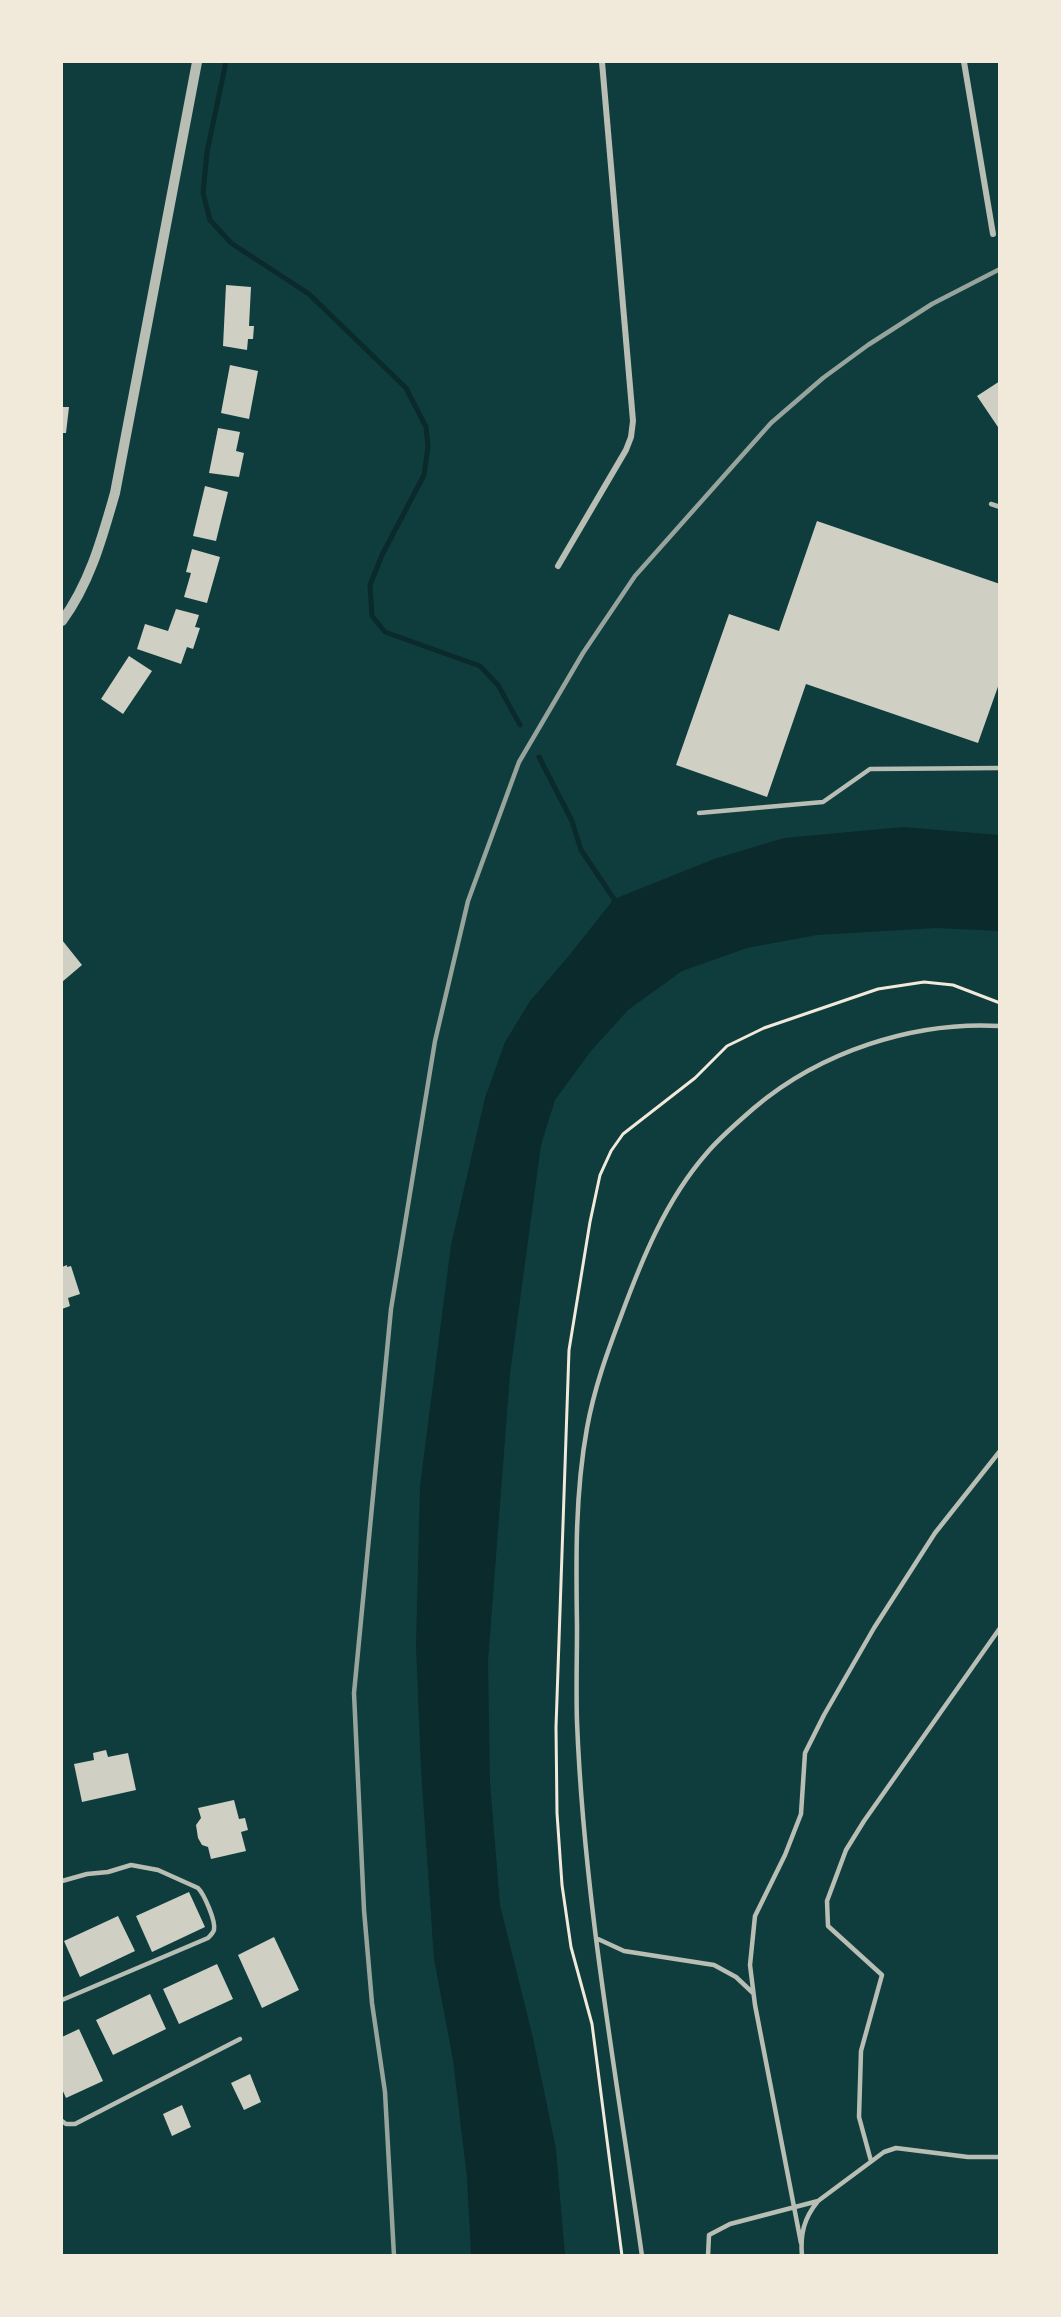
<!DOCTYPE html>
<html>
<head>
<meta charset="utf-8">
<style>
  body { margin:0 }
  #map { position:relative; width:1061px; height:2317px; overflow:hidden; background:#0f3d3e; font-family:Ubuntu,sans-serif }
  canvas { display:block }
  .frame { position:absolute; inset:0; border:63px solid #f1e9da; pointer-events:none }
</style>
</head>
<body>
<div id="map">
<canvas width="1061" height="2317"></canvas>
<div class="frame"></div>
</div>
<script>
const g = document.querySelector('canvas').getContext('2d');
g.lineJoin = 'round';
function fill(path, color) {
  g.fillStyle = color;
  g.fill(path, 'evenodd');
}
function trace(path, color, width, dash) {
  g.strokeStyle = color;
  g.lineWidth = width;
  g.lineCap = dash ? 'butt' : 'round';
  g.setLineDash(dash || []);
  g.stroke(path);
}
fill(new Path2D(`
  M903,827L999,835V931L937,928L817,935L747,948L682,971L628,1010L591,1051L555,1100L541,1145L510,1374L488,1661L490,1782L500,1905L533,2038L556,2149L565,2255H471L467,2178L453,2060L434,1959L421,1770L416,1645L420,1486L451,1245L485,1098L505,1042L530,1001L567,958L614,899L714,859L784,838Z`), '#0a2a2b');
trace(new Path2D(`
  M226,62L207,152L203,193L210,220L231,243L309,294L406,388L426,427L428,447L424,475L382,555L370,585L372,616L385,632L480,666L498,685L520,725
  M539,757L572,821L581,850L614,899V906`), '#0a2a2b', 5);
fill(new Path2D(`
  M226,285L251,287L249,326H254L253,339H248L247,350L223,346Z
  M230,365L258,371L249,419L221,413Z
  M1000,381V430L977,396Z
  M62,407H69L66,433H62Z
  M218,428L240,432L236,451L244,453L239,477L209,473Z
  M205,486L228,492L216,541L193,536Z
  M817,521L1000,584V681L978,743L806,684L767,797L676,765L729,614L779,631Z
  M192,549L220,557L207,603L184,597L191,573L186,572Z
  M176,609L199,615L195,627L200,628L193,649L187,647L181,664L137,649L145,624L168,631Z
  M129,656L152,671L123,714L101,699Z
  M62,940L82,965L62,982Z
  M67,1265V1267L71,1266L80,1294L68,1298L70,1306L62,1309V1267Z
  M106,1750L108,1757L128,1753L136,1790L82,1802L74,1764L94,1760L93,1753Z
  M234,1800L239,1819L245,1818L248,1830L241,1832L246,1851L211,1859L208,1847L202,1845L198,1838L196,1825L201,1818L198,1808Z
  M189,1892L205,1927L152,1952L136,1916Z
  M118,1916L135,1951L80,1977L64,1941Z
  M274,1937L299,1990L262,2008L238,1955Z
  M217,1964L233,1999L179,2024L163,1989Z
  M150,1994L166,2029L113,2055L96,2020Z
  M79,2029L103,2081L66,2098L62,2089V2037Z
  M250,2074L261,2102L244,2110L231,2083Z
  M182,2105L191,2127L172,2136L163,2114Z`), '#cfcfc3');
trace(new Path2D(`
  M622,2256L592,2024L571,1947L562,1885L557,1813L556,1727L569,1350L590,1222L600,1175L611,1151L623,1134L695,1078L727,1046L764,1028L878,989L924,982L953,985L1000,1003`), '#f1e9da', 3);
trace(new Path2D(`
  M991,504L1000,507
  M699,813L823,802L870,769L1000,768
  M62,1881L87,1874L108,1872L131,1865L158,1870L198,1888C204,1894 216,1921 214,1930C213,1933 211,1935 208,1938L62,2000
  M598,1939L624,1951L714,1965L736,1977L753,1993
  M62,2121L66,2124H75L240,2039
  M871,2161L859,2117L861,2051L882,1975L828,1926L827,1901L846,1850L864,1821L1000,1628
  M801,2243L755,2005L750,1965L755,1916L785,1855L801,1814L805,1753L824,1715L874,1628L935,1533L1000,1451
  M642,2256C617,2079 584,1900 577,1722C576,1691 577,1658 577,1627C576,1560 575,1494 587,1428C594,1389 607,1353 621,1316C642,1259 666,1200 706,1154C720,1137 737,1123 754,1108C820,1052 913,1021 1000,1026
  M708,2256L709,2235L730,2224L818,2201
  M802,2256C800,2234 804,2218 818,2201L884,2152L896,2148L968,2157H1000`), '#b8beb3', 4.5);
trace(new Path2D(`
  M964,62L993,234
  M558,566L626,450L631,437L633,421L602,62`), '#b8beb3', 6);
trace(new Path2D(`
  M62,621C90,583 102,538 115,493L197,62`), '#b8beb3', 10);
trace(new Path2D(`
  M394,2256L385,2092L372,2003L364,1910L354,1693L391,1309L435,1041L468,901L519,762L583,653L635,576L771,423L823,378L868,345L932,304L1000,269`), '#97a49c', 4.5);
</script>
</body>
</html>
